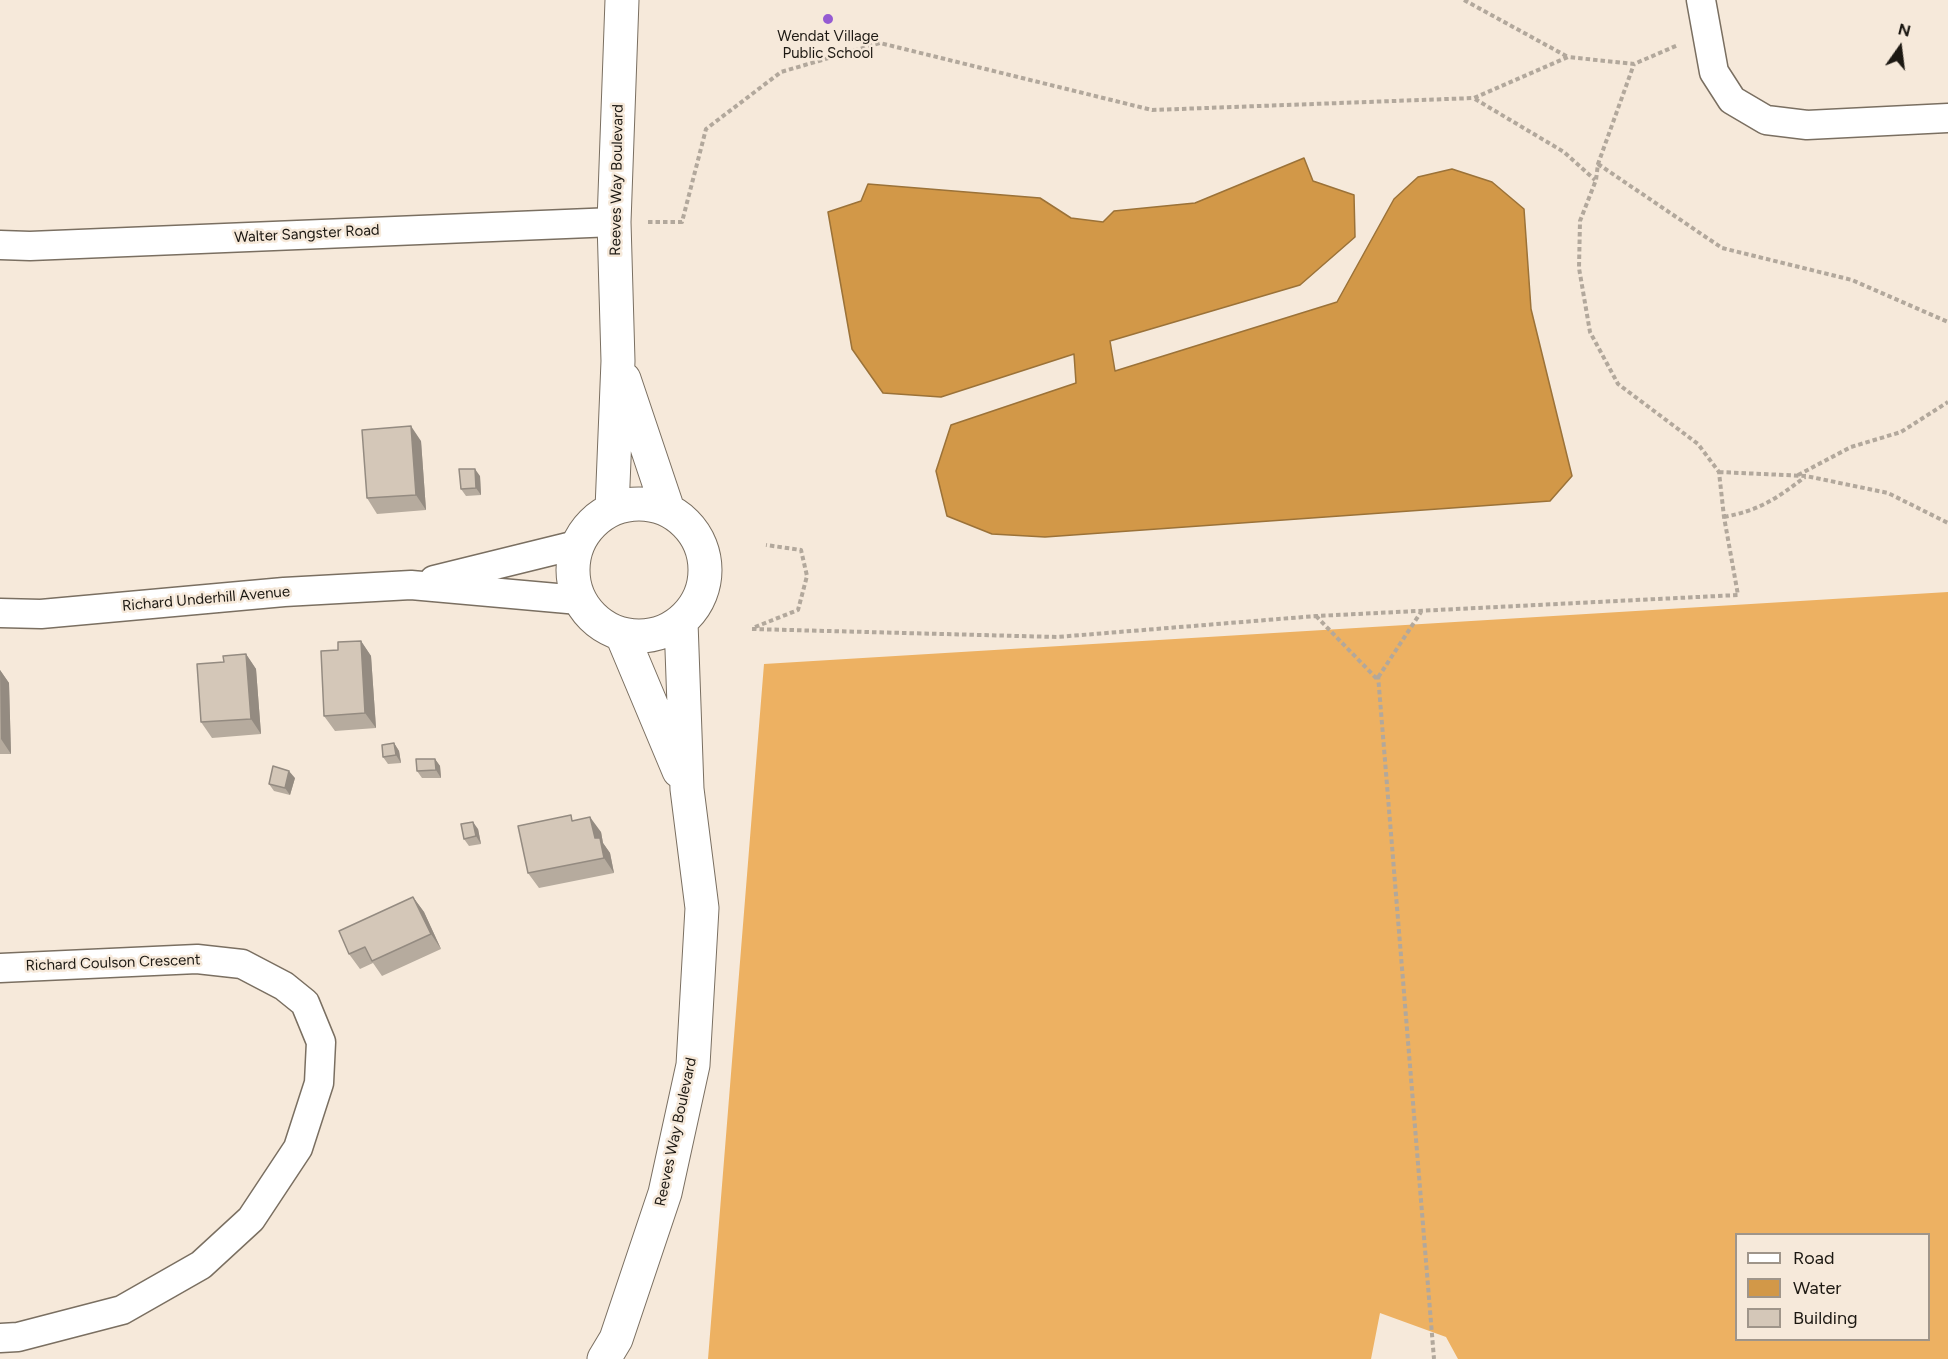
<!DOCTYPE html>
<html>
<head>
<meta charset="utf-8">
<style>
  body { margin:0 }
  #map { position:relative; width:1948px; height:1359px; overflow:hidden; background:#f6e9da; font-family:Figtree,sans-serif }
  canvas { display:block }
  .legend { position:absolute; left:1735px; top:1233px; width:195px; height:108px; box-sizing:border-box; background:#f6e9da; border:2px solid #9f958a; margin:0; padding:8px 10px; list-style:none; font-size:18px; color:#1c1812 }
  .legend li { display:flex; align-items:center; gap:12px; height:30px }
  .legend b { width:30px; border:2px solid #9f958a }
  .north { position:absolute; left:1870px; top:18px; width:60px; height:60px; -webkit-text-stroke:4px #f6e9da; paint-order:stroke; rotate:14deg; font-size:16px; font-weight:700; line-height:24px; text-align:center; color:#1c1812 }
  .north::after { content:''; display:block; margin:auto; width:21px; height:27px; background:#1c1812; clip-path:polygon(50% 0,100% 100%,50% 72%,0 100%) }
</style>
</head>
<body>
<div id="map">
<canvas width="1948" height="1359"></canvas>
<ul class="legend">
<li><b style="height:8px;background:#fff"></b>Road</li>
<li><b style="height:16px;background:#d29848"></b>Water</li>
<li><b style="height:16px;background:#d4c7b8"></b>Building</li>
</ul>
<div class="north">N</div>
</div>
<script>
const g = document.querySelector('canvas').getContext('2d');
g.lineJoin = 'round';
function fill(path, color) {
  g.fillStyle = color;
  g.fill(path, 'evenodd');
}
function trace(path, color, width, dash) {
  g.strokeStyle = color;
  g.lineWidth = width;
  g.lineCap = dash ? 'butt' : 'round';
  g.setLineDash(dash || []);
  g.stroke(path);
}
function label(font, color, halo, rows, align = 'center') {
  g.font = font + ' Figtree,sans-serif';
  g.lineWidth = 5;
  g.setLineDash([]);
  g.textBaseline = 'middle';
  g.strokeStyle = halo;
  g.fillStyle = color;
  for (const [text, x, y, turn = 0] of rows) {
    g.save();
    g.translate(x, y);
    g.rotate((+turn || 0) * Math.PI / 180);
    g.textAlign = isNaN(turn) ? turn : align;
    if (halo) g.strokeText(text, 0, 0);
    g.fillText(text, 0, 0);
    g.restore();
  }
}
fill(new Path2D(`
  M1948,592V1359H1458L1446,1337L1380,1313L1371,1359H708L764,664ZM1736,1234H1928V1340H1736Z`), '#edb162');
const water = new Path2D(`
  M1304,158L1313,181L1354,195L1355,237L1300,285L1110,341L1115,371L1337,302L1394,199L1418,177L1452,169L1492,182L1524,209L1531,309L1572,476L1550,501L1045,537L992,534L947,516L936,471L951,425L1076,383L1074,354L941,397L883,393L852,349L828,212L861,201L868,184L1040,198L1071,218L1103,222L1114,211L1195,203Z`);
fill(water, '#d29848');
trace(water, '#9b7238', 1.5);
const minor = new Path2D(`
  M1701,0L1714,72L1732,100L1766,120L1807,125L1948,118
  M0,245L30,246L614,222
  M434,580L576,545
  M0,613L41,614L284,592L411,585L579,600
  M0,968L197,959L242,964L284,986L305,1003L321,1042L319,1083L298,1148L251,1219L201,1265L122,1310L18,1337L0,1338`);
const tertiary = new Path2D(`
  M624,379L668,510
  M573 570a66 66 0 1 1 132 0a66 66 0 1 1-132 0Z
  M612,509L618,361L614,222L622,0
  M622,635L679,771
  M604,1359L616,1339L665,1193L693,1065L702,908L687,789L681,622`);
trace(minor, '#7a6f61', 31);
trace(tertiary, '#7a6f61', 35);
trace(new Path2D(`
  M1464,0L1568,57
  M1475,99L1564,152L1595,180
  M1598,164L1722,248L1852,280L1948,322
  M648,222H682L706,129L781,72L880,43L1152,110L1474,98L1568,57L1634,64L1678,45
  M1719,472L1806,476L1888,493L1948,523
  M1798,475L1851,447L1901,432L1948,402
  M1724,517C1760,510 1776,499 1805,477
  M1316,616L1377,679L1421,612
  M755,627L798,610L807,576L801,550L766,545
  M752,629L1057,637L1316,616L1738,595L1724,517L1719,472L1698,444L1618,384L1590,332L1579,268L1580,221L1596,180L1598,164L1634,64
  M1378,675L1434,1359`), '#b2a89c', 4, [4.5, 3]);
trace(minor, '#fff', 28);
trace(tertiary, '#fff', 33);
fill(new Path2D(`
  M421,441L426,510L377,514L367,498Z
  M480,476L481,495L466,496L461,489Z
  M361,641L371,656L376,728L335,731L324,716L338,650Z
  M246,654L256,669L261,734L212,738L201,722L224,662Z
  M0,670L9,683L11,754H0Z
  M394,743L399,751L401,763L388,764L383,757Z
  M435,759L440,766L441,778H422L417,771Z
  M295,778L290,795L274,791L269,784Z
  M575,820L601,832L603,843L610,853L614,873L539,888L528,873Z
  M478,829L481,844L469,846L464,839Z
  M413,897L424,912L441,949L382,976L373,963L360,969L349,954Z`), '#b6ab9e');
fill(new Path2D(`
  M411,426L421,441L426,510L416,495Z
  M475,469L480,476L481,495L476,488Z
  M361,641L371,656L376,728L365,713Z
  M246,654L256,669L261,734L251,719Z
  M0,670L9,683L11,754L1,739Z
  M394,743L399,751L401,763L396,755Z
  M435,759L440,766L441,778L436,770Z
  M289,771L295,778L290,795L285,788Z
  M590,817L601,832L603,843L610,853L614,873L604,858L595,838Z
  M473,822L478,829L481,844L476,836Z
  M413,897L424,912L441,949L431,934Z`), '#948b81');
const building = new Path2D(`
  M411,426L416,495L367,498L362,430Z
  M459,469H475L476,488L461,489Z
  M361,641L365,713L324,716L321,651L338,650V642Z
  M246,654L251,719L201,722L197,664L224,662L223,656Z
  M394,743L396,755L383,757L382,745Z
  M416,759H435L436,770L417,771Z
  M273,766L289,771L285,788L269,784Z
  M571,815L572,821L590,817L595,838H600L604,858L528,873L518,826Z
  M473,822L476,836L464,839L461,824Z
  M413,897L431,934L372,961L365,947L349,954L339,931Z`);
fill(building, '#d4c7b8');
trace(building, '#948b81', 1.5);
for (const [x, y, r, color] of [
  [828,19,6,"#955bd2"]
]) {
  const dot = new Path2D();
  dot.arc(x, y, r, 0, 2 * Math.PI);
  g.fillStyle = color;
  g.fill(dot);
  trace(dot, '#f6e9da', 2);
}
label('15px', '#1c1812', '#f6e9da', [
  ["Wendat Village",828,37],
  ["Public School",828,54]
]);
label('15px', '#1c1812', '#f6e9da', [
  ["Reeves Way Boulevard",617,180,-89],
  ["Walter Sangster Road",307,234,-3],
  ["Richard Underhill Avenue",206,599,-5],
  ["Richard Coulson Crescent",113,963,-2],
  ["Reeves Way Boulevard",676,1132,-78]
]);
</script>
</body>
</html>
